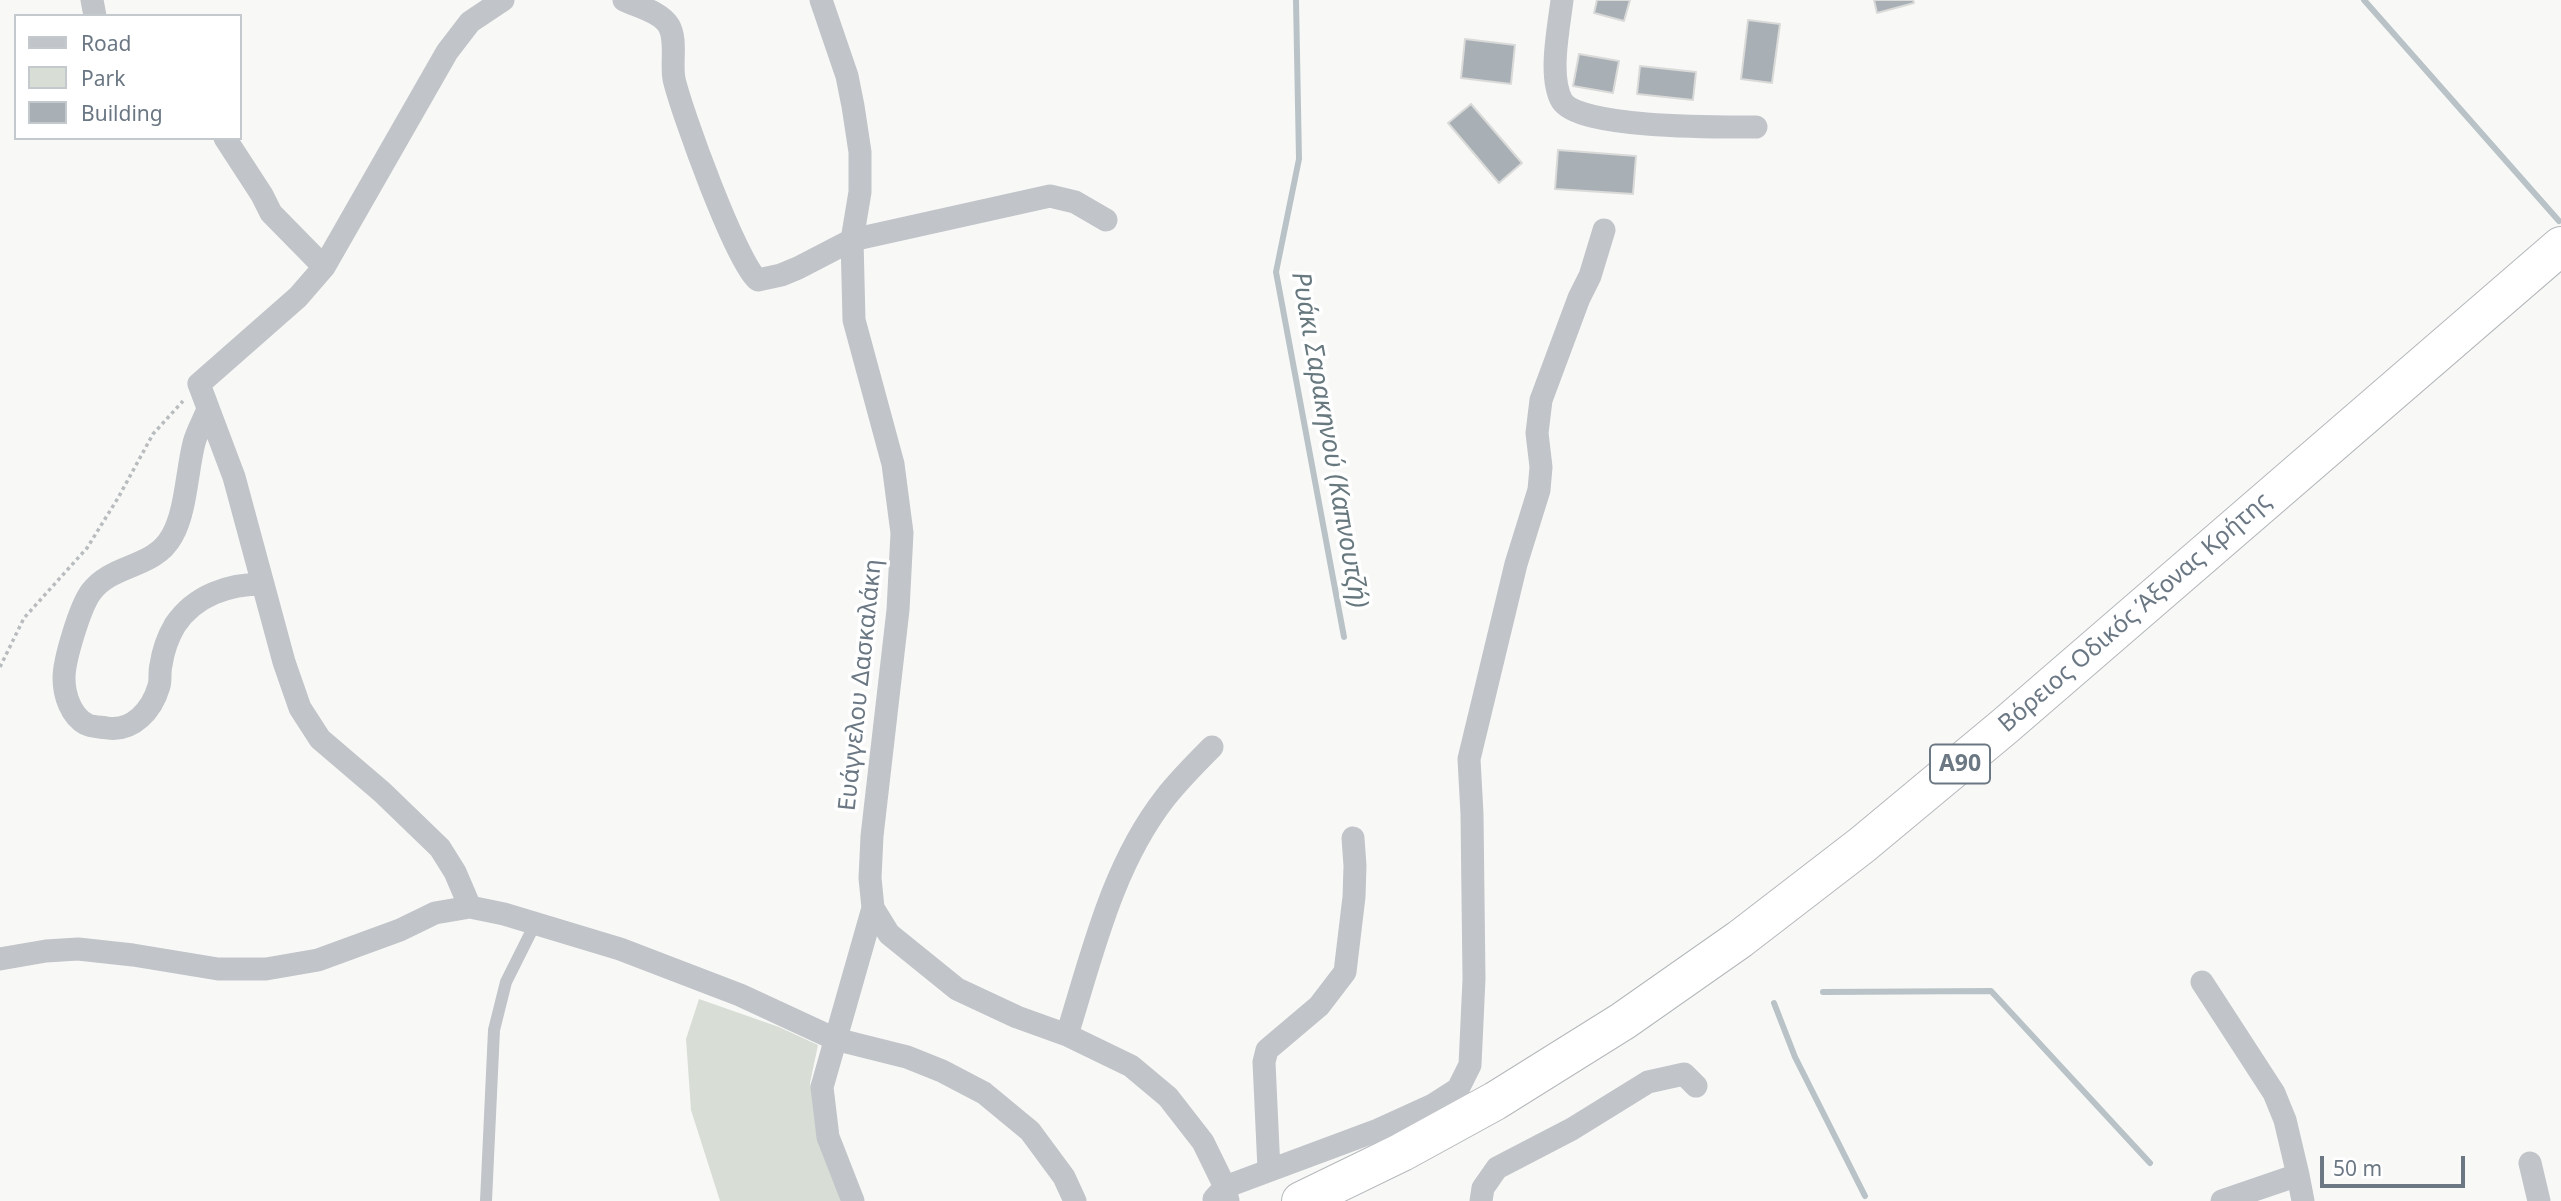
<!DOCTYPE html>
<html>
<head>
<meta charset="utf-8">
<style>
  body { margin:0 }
  #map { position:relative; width:2561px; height:1201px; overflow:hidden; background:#f8f9f7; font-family:"Noto Sans",sans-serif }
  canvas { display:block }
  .legend { position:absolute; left:14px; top:14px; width:228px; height:126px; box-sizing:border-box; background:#fff; border:2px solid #c4c9ce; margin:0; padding:9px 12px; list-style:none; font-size:21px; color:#6b7884 }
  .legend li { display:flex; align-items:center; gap:14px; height:35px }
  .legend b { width:35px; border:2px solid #c4c9ce }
  .scale { position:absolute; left:2320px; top:1156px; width:145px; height:32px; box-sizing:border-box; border:4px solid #6b7884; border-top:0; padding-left:9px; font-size:21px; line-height:24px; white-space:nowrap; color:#6b7884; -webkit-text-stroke:5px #fff; paint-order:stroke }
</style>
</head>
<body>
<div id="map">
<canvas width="2561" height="1201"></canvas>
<ul class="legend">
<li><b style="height:9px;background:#c1c4c8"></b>Road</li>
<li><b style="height:19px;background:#d8ddd6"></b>Park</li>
<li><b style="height:19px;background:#a8afb5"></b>Building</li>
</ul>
<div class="scale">50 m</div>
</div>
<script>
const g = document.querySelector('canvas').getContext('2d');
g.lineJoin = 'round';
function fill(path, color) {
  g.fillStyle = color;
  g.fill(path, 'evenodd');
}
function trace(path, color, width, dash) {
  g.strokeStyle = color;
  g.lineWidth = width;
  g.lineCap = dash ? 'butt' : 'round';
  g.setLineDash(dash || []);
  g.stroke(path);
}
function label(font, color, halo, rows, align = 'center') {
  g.font = font + ' "Noto Sans",sans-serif';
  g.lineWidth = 7;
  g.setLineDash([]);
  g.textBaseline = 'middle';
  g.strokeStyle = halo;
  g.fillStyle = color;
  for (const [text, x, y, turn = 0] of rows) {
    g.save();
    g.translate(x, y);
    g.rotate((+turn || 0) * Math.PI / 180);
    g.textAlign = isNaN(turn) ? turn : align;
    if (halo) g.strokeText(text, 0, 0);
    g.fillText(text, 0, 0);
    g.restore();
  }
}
fill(new Path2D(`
  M699,999L779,1027L818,1045L810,1083L820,1131L841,1201H720L691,1110L686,1039Z`), '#d8ddd6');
trace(new Path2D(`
  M1296,0L1299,159L1276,272L1344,637
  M2364,0L2559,221
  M1823,992L1991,991L2150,1163
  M1774,1003L1795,1057L1865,1196`), '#b9c3c7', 6);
const building = new Path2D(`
  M1597,0H1630L1624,21L1594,13Z
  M1874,0H1913L1914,3L1877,13Z
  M1748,20L1780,24L1772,83L1741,79Z
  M1465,39L1515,45L1511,84L1461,78Z
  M1579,54L1619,61L1613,93L1573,86Z
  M1640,66L1696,72L1693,100L1637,94Z
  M1471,104L1522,163L1499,183L1448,123Z
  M1558,150L1636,156L1633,194L1555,189Z`);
fill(building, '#a8afb5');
trace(building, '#dadad9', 2);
const highway = new Path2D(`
  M1301,1201L1402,1152L1495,1101L1623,1021L1740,939L1862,845L2005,726L2561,246`);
trace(highway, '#b4b8bb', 40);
trace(new Path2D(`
  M0,667L24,618L87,548L118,498L153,434L183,401`), '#b9bcbe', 3.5, [3.5, 3.5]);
trace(new Path2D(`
  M486,1201L494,1030L506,982L536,922`), '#c1c4c8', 12);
trace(new Path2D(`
  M92,0L95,16
  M624,0C639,7 661,12 669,26C677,40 671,63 674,79C681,110 737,265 758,280L781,275L798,268L852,240L1050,196L1075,202L1106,220
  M821,0L847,76L853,106L860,152V192L852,240L854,320L893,464L902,533L898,610L872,836L870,878L873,908L889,934L957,989L1017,1017L1067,1035L1131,1066L1168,1097L1203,1142L1225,1187L1228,1201
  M1562,0C1559,27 1548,77 1562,101C1580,129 1723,127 1756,127
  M225,138L262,195L271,213L324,267
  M208,409C204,420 197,431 194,443C187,470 186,512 172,536C154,569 113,563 91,592C80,607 64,660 64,678C64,695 71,716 86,724C91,727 101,727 107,728C133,732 152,710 159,686C161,679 159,672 161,665C163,651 168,637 175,625C195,595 229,584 263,584
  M470,907L455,872L440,848L382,792L320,739L300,708L284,662L234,477L199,384L298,297L324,267L447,52L470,22L503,0
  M0,959L46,951L78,949L133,955L218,969H266L318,960L400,930L435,913L470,907L504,914L620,949L740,995L835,1039L907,1057L942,1071L984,1093L1030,1131L1064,1177L1075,1201
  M2202,982L2274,1093L2285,1120L2298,1175L2222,1201
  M1067,1035C1092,955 1112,866 1165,798C1179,780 1195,764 1212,747
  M2530,1163L2539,1201
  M1269,1170L1264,1062L1267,1050L1319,1006L1345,972L1354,897L1355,866L1353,838
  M2298,1175L2303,1201
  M1214,1199L1225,1187L1378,1130L1433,1105L1458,1089L1470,1065L1474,979L1472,814L1469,759L1516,564L1539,490L1541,467L1537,433L1541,400L1579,298L1590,276L1604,230
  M853,1201L828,1137L822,1087L873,908
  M1481,1201L1483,1188L1497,1168L1572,1129L1648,1082L1684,1074L1696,1086`), '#c1c4c8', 23);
trace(highway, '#fff', 38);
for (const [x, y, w] of [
  [1960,764,60]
]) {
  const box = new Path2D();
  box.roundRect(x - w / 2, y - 19.5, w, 39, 5);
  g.fillStyle = '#fff';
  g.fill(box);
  trace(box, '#6b7884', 2);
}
label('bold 23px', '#6b7884', null, [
  ["Α90",1960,764]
]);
label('24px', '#6b7884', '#fff', [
  ["Βόρειος Οδικός Άξονας Κρήτης",2135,613,-41],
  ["Ευάγγελου Δασκαλάκη",861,685,-84]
]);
label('italic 26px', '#67787f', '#fff', [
  ["Ρυάκι Σαρακηνού (Καπνουτζή)",1329,440,80]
]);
</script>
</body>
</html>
